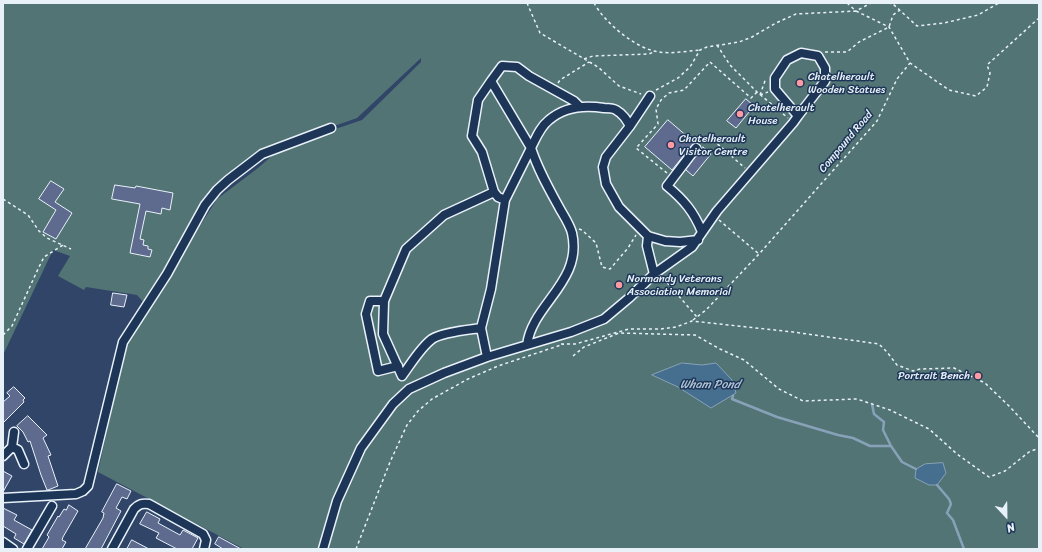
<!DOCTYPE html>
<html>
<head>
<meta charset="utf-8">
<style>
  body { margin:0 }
  #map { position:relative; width:1042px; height:552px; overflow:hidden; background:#304568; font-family:Sriracha,sans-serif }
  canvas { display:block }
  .frame { position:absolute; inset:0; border:4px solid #e8f1f8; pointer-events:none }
  .north { position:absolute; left:986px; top:496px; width:40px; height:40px; -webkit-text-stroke:3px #1d3557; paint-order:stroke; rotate:158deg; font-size:11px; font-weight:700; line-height:16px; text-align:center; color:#e8f1f8 }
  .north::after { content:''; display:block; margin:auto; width:14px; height:18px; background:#e8f1f8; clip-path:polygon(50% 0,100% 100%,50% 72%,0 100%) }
</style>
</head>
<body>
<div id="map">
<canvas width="1042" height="552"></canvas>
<div class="frame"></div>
<div class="north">N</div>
</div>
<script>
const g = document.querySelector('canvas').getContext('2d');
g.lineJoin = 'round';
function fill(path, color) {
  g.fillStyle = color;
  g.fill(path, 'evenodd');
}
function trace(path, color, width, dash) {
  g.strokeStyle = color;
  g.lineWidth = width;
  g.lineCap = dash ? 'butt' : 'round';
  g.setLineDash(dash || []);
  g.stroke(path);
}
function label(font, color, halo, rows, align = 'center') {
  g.font = font + ' Sriracha,sans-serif';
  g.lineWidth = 3;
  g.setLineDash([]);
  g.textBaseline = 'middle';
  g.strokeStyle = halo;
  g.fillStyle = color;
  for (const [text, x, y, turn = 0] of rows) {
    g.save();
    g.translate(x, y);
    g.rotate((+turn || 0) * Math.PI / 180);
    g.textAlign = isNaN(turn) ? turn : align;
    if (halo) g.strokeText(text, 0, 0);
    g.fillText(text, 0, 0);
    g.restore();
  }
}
fill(new Path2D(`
  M3,3H1039V549H244L98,472L126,343L217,199L258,168L282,147L362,120L421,62V58L357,118L283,144L215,196L146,305L137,295L86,287L84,290L58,276L70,256L53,250L3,355Z`), '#527475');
const water = new Path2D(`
  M682,363L702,365L716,363L732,380L736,393L711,408L678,387L652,375Z
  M943,463L946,473L937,485H929L915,478L916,469L925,464Z`);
fill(water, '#466e8e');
trace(water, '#87a2b8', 1);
trace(new Path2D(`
  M733,396L732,399L777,417L838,435L853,438L870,446H891L902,462L916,469
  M872,404L874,414L884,422L883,430L891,446
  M937,485L949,499L951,504L947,513L953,520L964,549`), '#87a2b8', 2.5);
const building = new Path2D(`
  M746,99L754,106L736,128L727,121Z
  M668,120L695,143L692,145L672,170L645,147Z
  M703,147L711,154L693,176L686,170Z
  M51,181L64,189L55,202L72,213L56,239L43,232L56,210L39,199Z
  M115,185L135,188L136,186L173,193L170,210L162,208L161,214L146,211L140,239L144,240L143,245L148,246V249L152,250L150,257L130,253L140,204L112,199Z
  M113,293L127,295L124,307L111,305Z
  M14,387L25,398L23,400L24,402L3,423V402L10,396L7,393Z
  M28,416L47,435L43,438L51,455L48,456L58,486L48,490H47L41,475L30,441L28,442L23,432L17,426Z
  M3,471L12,476L3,492Z
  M117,484L131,491L127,499L122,497L116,508L121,511L101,549H85L103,518L104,513L102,512Z
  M69,505L78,511L63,537L62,540L66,542L62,549H42L49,537L47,535L58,516L59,517L64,509L66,510Z
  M3,508L17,515L14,520L32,530L24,544L14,538L16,534L3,526Z
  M147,512L160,519L158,523L180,535L183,530L198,538L192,549H177L156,538L159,533L140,524Z
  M219,537L241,549H223L215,544Z
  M132,540L149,549H127Z`);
fill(building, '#5e6b8f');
trace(building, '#e8f1f8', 1);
const minor = new Path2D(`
  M491,81L502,66L517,67L529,76L574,101L579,106
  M650,96L630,126L606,157L603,167L606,184L619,207L648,236L665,241L680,242L698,240
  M531,148C536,138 540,127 549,120C564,107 585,105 604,108C608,108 613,108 616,110C623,114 626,119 630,126
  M696,148L667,186C684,200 694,212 702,232
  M494,192L482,152L472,136L478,100L491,81L531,148
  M648,236L647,246L654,274
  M384,301H370L366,314L378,371L398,366
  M481,328C468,330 443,332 432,339C420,348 411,364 402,376L383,334L384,301L406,249L444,215L494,192L498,197L505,200
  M487,357L481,328L491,289L505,200L531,148C538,170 549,189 560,209C564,216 570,225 572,233C583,282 532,304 527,345
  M12,447L18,450L24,464
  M3,456L12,447L14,432
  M3,498L76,494L83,491L88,486L123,342L167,274L205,205L217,190L228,180L262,154L331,128
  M3,542L13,549
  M27,549L52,506
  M112,549L134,509C139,504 142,503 149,504L203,534L206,540L204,549
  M323,549L337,501L361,448L393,404L409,389L444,373L487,357L571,332L604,319L629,298L654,274L692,247L717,211L793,123L798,116L825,81V68L818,56L801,53L787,60L775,78V89L798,116`);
trace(minor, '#e8f1f8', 11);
trace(new Path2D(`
  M527,3L540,33L598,67L619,86L641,94
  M594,3C605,23 636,49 659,52C672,54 687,51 700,50
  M847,3L856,11L889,27L910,63L949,90L976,96L987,87L990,73L987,65L1039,18
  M888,3L893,4L917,26L944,23L978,15L999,3
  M717,45L730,65L757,92L788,118
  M825,52H847L859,42L889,27L893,15L900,10
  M584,59L593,56L649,54L656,51
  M558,83L560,80L589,62
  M656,90L678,78L690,67L700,50L707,47L739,42L752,37L776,23L796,14L856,11L871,3
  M760,95L766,78
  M760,95L768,92
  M713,140L745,168
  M667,173L636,148L658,124L656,109L661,100L669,93L684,90L710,62L751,98L757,92
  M3,199L28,215L39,231L47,238L71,249
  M719,220L759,254
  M579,229L582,230L596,243L602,267L610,269L628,248L636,235
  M663,278L697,317
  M693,320L706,310L759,254L877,121L897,79L910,63
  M3,335L12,326L38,269L44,257L63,245
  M561,344H575L629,329H661L676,327L692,321L793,332L879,344L887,352L897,365L913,371L920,369L954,368L985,383L1009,406L1039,438
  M573,356L584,347L619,333L695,335L720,349L744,360L779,389L803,401L857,399L890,410L929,429L957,454L989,477L1005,471L1029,452L1039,448
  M356,549L390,462L407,425L418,411L432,399L468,379L498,366L564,344`), '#e8f1f8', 1.5, [3, 3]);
trace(minor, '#1d3557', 8);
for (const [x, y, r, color] of [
  [800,83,4,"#ff9aa2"],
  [740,114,4,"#ff9aa2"],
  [671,145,4,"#ff9aa2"],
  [619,285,4,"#ff9aa2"],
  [978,376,4,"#ff9aa2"]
]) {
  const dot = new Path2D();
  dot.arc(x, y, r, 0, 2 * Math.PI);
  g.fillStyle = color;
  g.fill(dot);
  trace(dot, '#1d3557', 1.5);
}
label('11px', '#e8f1f8', '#1d3557', [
  ["Chatelherault",808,77],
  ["Wooden Statues",808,90],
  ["Chatelherault",748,108],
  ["House",748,121],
  ["Chatelherault",679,139],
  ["Visitor Centre",679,152],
  ["Normandy Veterans",627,279],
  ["Association Memorial",627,292],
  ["Portrait Bench",970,376,"right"]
], 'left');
label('11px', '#e8f1f8', '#1d3557', [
  ["Compound Road",846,142,-50]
]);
label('italic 12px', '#afc3d3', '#1d3557', [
  ["Wham Pond",710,385]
]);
</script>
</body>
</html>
